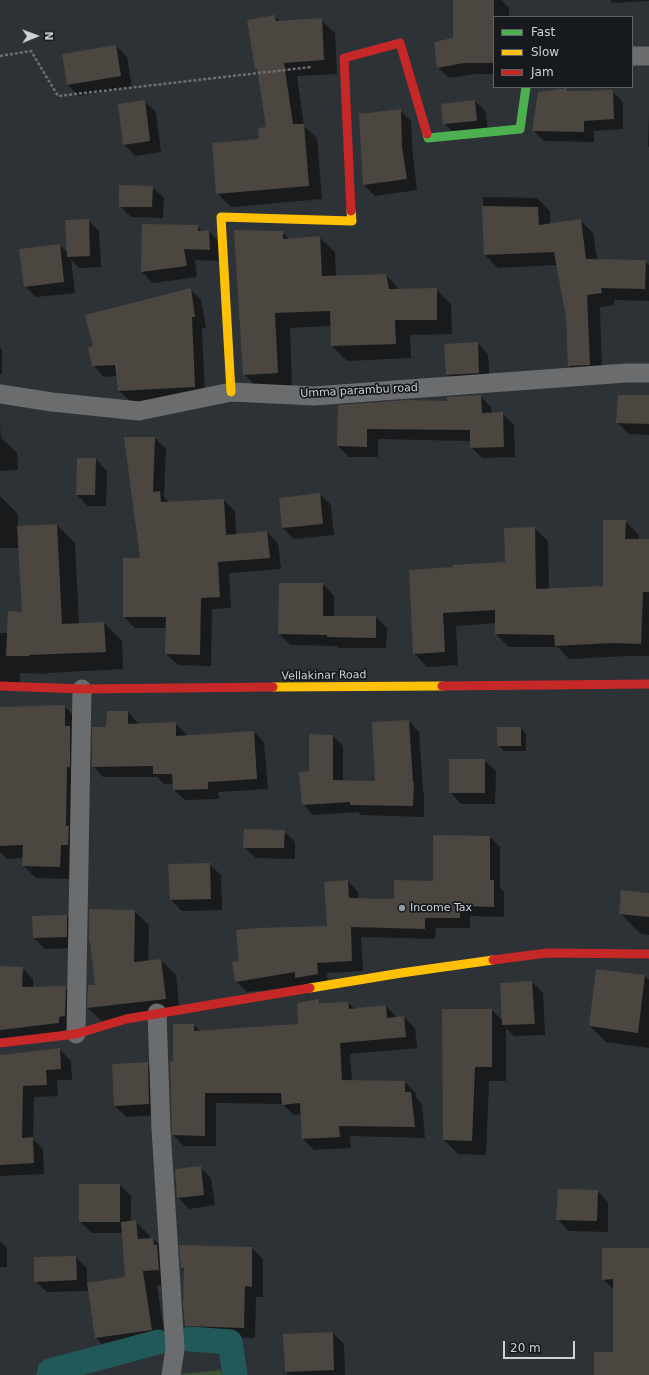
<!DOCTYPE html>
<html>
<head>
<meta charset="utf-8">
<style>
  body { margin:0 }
  #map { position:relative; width:649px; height:1375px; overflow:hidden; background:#2d3236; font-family:"DejaVu Sans",sans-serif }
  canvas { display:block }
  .legend { position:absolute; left:493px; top:16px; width:140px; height:72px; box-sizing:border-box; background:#16191d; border:1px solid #5f6367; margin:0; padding:5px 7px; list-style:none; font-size:12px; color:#ccd2d7 }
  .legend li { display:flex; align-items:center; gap:8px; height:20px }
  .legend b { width:20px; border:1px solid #5f6367 }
  .north { position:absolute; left:16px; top:16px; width:40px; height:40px; -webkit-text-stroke:3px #16191d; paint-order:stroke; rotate:89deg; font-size:11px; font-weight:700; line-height:16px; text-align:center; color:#ccd2d7 }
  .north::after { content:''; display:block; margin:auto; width:14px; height:18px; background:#ccd2d7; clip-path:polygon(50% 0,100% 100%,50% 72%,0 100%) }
  .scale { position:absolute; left:503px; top:1341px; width:72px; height:18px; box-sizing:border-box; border:2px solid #ccd2d7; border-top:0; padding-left:5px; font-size:12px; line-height:14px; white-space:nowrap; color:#ccd2d7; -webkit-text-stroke:3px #16191d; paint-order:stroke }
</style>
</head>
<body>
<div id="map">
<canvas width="649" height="1375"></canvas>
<ul class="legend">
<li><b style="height:5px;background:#4caf50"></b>Fast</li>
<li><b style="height:5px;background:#ffc107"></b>Slow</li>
<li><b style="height:5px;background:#c62828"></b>Jam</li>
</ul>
<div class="north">N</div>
<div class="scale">20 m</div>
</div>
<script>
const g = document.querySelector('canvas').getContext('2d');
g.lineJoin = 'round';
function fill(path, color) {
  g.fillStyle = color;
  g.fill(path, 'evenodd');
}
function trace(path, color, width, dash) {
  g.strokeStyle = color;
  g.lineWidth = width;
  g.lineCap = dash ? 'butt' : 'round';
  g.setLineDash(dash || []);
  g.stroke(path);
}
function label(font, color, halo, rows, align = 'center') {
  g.font = font + ' "DejaVu Sans",sans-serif';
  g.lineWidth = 3.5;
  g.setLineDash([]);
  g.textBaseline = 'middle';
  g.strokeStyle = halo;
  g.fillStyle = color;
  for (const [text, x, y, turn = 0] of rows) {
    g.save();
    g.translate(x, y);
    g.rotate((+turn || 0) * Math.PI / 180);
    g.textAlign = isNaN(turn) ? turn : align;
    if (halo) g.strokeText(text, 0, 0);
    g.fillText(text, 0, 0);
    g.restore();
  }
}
fill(new Path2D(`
  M221,1370L222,1375H171Z`), '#3c5236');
fill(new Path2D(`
  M454,0H501L509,8V17H494V74H475L449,78L438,67L454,39Z
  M610,0H649V1L613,3Z
  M275,16L280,22L321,20L335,33L337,74L297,76L304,126L317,138L322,199L231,207L217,193L260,140L267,128L258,70L256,68Z
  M116,46L127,57L132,87L79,96L68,85Z
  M566,89L569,92L612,91L623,102V129L594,131V142L544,141L533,130Z
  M144,101L156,112L161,152L135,156L124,144Z
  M475,101L486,112L488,132L456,135L444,123Z
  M400,110L411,121L413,158L417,190L375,196L364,185Z
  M649,114V147L648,146Z
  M152,187L164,198L163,218L131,217L120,206Z
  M483,197L537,198L550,211V224L581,221L593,233L597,260L645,261L649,265V301L614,300V305L600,307L602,377L581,379L569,366L567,317L557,265L498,268L485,255Z
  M88,220L99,231L101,267L79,268L71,260L75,293L36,297L25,286L59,245L68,253Z
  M197,226L203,232L209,231L220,243L221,261L195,260L197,277L153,283L142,272Z
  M282,232L289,239L319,237L335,252L336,277L386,275L400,290L436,289L451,304L452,334L410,335L411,358L347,361L332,346L331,326L290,328L292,388L259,390L244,374Z
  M190,289L201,300L206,328H202L205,398L131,402L119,391L117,376L104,377L93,365Z
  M477,343L488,354L490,384L458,386L447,375Z
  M0,348L2,350V374H0Z
  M480,396L491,407L492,414L502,413L514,425L515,457L482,458L471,447V441L378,439V457H349L338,446L339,406L448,402Z
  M649,396V435L629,434L618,423Z
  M0,425L1,438L17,453L18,470L0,471Z
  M155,438L166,449L164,497L170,503L224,500L235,512L236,535L267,532L278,543L281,569L229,573L231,608L212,609L211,666L178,665L166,654L167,628H135L124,617L141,559Z
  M96,459L107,471L106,506H88L77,495Z
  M320,494L331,505L334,535L294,539L283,528Z
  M0,496L18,514V527L57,525L75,543L79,624L104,623L122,641L123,669L47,673V674L20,673V685L0,684V633H8L23,613L19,548H0Z
  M625,521L639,535L638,540H649V656H626L569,659L558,647H509L496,634V623L456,626L458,665L427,667L414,653L410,571L506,563L534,528L548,541L549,589L604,587Z
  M323,584L334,596V617H376L387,628L386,648H339L337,646L290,645L279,634Z
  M64,706L77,719L73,879L36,878L23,865V858L7,859L0,852V708Z
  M128,712L138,723V725L175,723L186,734V736L254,732L264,742L268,789L218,792L219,799L185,800L174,790V784H164L157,777H103L93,766L107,728Z
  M409,721L419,732L423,792L424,793V817L361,815L358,812L313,815L303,804L310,772L333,736L343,746V781L376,782Z
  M520,728L526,734V751H504L498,745Z
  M484,760L496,771L495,804H461L450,792Z
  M284,831L295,842V859L256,858L244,847Z
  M490,837L500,847V887L504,892V917L470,916V928H436L435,939L361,937L363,971L327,973L328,984L247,992L236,981L240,962L328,927L348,881L358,892V899L395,900L434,882Z
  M209,864L221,875L222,910L182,911L171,900Z
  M649,894V935L641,934L620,913Z
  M134,911L149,925L148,962L161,960L176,975L180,1013L103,1022L88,1008L96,986L91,943L90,942Z
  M67,916L78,927L77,948L45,949L34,938Z
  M0,967L22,968L33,979V988L65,987L76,998V1027L0,1048Z
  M645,976L649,980V1048L606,1042L590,1026Z
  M532,982L543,993L545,1035L514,1036L506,1028V1081H489L486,1155L458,1154L444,1140L492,1010L503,1021Z
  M318,1000L322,1004L348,1003L355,1009L386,1006L397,1018L404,1017L415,1028L417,1048L350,1054L352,1081L405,1082L416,1093V1098L422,1104L425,1138L350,1136L351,1148L314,1150L303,1139L302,1114L294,1115L282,1104L216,1103V1146H184L173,1135L174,1062L194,1025L200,1031L299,1025Z
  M60,1050L71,1061L72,1080H57L58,1096L34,1097L33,1139L43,1149L44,1174L0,1176V1056Z
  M147,1063L158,1074L160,1115L127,1117L115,1106Z
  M200,1167L211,1178L215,1205L189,1209L178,1197Z
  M120,1185L131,1196V1221H135L150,1236L151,1239H153L168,1253L173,1285L157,1286L166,1345L111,1353L96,1338L89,1291L47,1292L35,1281L76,1257L87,1268V1284L126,1278L122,1233H92L80,1222Z
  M597,1191L608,1202V1232L569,1231L557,1219Z
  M0,1241L7,1248V1267H0Z
  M252,1248L263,1259V1297H256L255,1338L197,1336L186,1325L185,1271L182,1268Z
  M649,1249V1375H595L614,1353V1290L603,1279Z
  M333,1333L344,1344L345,1375H289L286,1372Z`), '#0007');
trace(new Path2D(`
  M190,1339L230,1342L235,1375
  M49,1375L50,1371L158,1342`), '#215959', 25);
fill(new Path2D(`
  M453,0H494V63H464L437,68L434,42L453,38Z
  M275,15L276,21L322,18L324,60L284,63L293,124H304L309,186L216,194L212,143L259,139L258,128L266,127L257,69H255L247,20Z
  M116,45L121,76L67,85L62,54Z
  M567,88V91L613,90L614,119L584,121V132L532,131L538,92Z
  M145,100L150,141L123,145L118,104Z
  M475,100L477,121L443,124L441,104Z
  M401,109L402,147L407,179L363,185L359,114Z
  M119,185L153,186L152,207H119Z
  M482,206L538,207L539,225L581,219L586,259L646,260L645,289L601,288L602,293L587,295L590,365L568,366L566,317L554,252L484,255Z
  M89,219L90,256L67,257L65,220Z
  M142,224L198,225V231L209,230L210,250L184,249L187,266L141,272Z
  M234,230L283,231V239L320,236L322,276L386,274L389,289L437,288V320H395L396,344L331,346L330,311L275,313L278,373L243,375Z
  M60,244L64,282L24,287L19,249Z
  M191,288L195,317H192L195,387L118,391L115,365L92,366L88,348L93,346L85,315Z
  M478,342L479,373L446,375L444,344Z
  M481,395L482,413L503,412L504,447L470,448V430L367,429V447L337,446L338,405L407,400L447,401V397Z
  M618,395H649V424L616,423Z
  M124,437H155L153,492L160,491L161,502L224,499L226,535L267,531L270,558L218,562L220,597L201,598L200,655L165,654L166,617H123V558H140Z
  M77,458H96L95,495H76Z
  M320,493L323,524L282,528L279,498Z
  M603,520H626L625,539H649V592H643L641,644L612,643L555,646L554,635L495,634V610L443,613L445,652L413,654L409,570L453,567V565L505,562L504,528L535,527L536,589L603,586Z
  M57,524L62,624L104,622L106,652L29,655V656H6L8,611L22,612L17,526Z
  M279,583H323V616H376V638L327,637V635L278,634Z
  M65,705V726H70V767H67L66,826H69L68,845H61L60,867L22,866L23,845L0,846V707Z
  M107,711H128V724L176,722V736L254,731L257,779L208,782V789L173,790L172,774H153V766L92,767V727H106Z
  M409,720L413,782H414L413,806L350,805V802L302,805L299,772L309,771V734L333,735V780L375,781L372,722Z
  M497,727H521V746H497Z
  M449,759H485V793H449Z
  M244,829L285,830L284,848H243Z
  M433,835L490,836V880H494V907L460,906V918H425V929L351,927L352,961L317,963L318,974L295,978V972L235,982L232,962L239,961L236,930L258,928L327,926L324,882L348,880L349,898L394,899V880L433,881Z
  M210,863L211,899L170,900L168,864Z
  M621,890L649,893V917L619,914Z
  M89,909L135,910L134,962L161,959L166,999L87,1008L88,985H95L90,942H89Z
  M67,915V937L33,938L32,916Z
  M0,966L23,967L22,987L66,986L65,1016L59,1017V1023L0,1030Z
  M596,969L645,975L638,1033L589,1026Z
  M532,981L535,1024L502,1025L500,983Z
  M319,999V1003L348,1002L349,1009L386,1005L387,1018L404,1016L406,1037L340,1043L342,1080L405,1081V1092H411L415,1127L339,1126L340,1137L302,1139L300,1103L282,1105L281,1093H205V1136L172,1135L170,1061H173V1024H194V1031L298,1024L297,1003Z
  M442,1009H492V1067H475L472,1141L443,1140Z
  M60,1048L61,1069L46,1070L47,1085L23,1086L22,1138L33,1137L34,1163L0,1165V1055Z
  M148,1062L149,1104L114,1106L112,1064Z
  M201,1166L204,1195L177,1198L175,1169Z
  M79,1184H120V1222H79Z
  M558,1189L598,1190L597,1221L556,1220Z
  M136,1220L138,1239L153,1238L154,1245H157L159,1270L143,1271L152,1330L95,1338L87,1283L125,1277L121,1222Z
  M179,1245L252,1247V1287L245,1286L244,1328L185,1326L183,1306L184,1268H181Z
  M602,1248H649V1375H594V1352H613V1279L602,1280Z
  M76,1256L77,1280L34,1282V1257Z
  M333,1332L334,1370L285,1372L283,1334Z`), '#4b4640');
trace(new Path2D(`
  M0,56L31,51L58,96L311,67`), '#6e6f72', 2.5, [3, 2]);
trace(new Path2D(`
  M632,56H649
  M0,394L52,402L139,411L231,392L314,396L626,373H649
  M157,1013L161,1129L175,1349L171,1375
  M76,1034L82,689`), '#6b6c6d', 19);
trace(new Path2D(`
  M427,134L428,138L520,129L526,87`), '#4caf50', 9);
trace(new Path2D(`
  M231,392L221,217L352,221L351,211
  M273,687L442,686
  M310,988L401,973L493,960`), '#ffc107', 9);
trace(new Path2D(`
  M351,211L344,58L400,43L427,134
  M0,686L82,689L273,687
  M442,686L649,684
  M493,960L547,953L649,954
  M0,1043L76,1034L126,1019L310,988`), '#c62828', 9);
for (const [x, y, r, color] of [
  [402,908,4,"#949a9f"]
]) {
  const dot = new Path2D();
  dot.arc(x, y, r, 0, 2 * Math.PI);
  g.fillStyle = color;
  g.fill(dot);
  trace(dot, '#16191d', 1.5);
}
label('11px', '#ccd2d7', '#16191d', [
  ["Umma parambu road",359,391,-3],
  ["Vellakinar Road",324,676,-1]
]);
label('11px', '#ccd2d7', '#16191d', [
  ["Income Tax",410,908]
], 'left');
</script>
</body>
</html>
